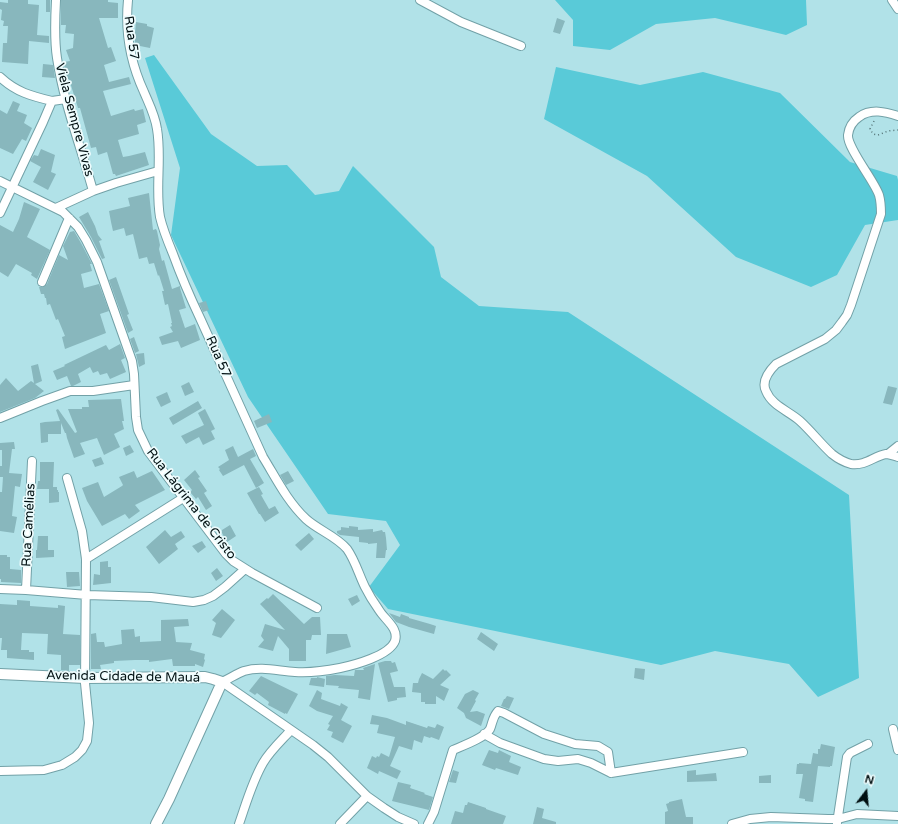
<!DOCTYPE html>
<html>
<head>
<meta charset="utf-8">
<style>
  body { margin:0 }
  #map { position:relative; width:898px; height:824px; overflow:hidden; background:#b1e2e8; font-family:"Varela Round",sans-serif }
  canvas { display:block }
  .north { position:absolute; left:846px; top:772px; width:40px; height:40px; -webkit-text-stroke:3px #edfcfd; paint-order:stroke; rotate:16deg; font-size:11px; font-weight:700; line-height:16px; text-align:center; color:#000f11 }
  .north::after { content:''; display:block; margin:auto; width:14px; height:18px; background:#000f11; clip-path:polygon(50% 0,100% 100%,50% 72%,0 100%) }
</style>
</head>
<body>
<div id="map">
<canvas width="898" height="824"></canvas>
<div class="north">N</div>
</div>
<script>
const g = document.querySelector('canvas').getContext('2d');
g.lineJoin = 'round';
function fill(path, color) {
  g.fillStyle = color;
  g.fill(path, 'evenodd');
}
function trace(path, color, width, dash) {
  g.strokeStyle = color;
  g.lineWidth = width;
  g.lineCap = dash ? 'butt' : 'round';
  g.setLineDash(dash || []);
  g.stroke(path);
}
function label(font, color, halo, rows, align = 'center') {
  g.font = font + ' "Varela Round",sans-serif';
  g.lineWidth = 3.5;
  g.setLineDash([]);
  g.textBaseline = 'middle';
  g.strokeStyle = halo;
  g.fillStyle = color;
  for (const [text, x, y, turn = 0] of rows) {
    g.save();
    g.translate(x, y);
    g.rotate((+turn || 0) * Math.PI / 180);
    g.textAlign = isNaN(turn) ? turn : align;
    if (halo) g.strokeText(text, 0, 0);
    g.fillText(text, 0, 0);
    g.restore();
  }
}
fill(new Path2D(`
  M555,0H806L807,25L786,35L715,18L656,24L610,50L573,46V20Z
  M154,55L211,134L257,166L287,165L315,195L339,191L353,166L434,247L441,277L479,306L568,312L849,495L859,678L818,697L789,664L715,651L661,665L388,609L369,587L400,545L386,521L328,514L248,397L171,235L180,168L145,58Z
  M556,67L640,85L703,72L780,93L850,162L897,176L898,180V220L865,225L837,275L811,287L736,257L647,176L544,119Z`), '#59cad8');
fill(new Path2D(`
  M8,0H28V4L39,5L37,35L49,36V43L29,41L28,64L2,62L3,43H7L8,26H3L4,21L1,20L2,10L0,9V2L8,3Z
  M46,0H50V12H46Z
  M61,0H108V2L118,3V18H99L108,48L111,47L116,61L104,65L109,82L129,77L131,84L103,91L111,116L134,109L135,111L143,109L146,122L137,125L139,134L118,140L123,157L129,156L145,152L149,165L116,176L115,174H113L107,152L98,155L96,147L91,148L80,108H78L69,79H66L65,74L64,62L70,61L66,50L73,48L74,34L65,33L66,25H61Z
  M557,18L565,21L560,34L553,32Z
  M136,22L147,24V26L154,28L150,48L135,45V33Z
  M43,64L53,65L55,78L42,77Z
  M13,101L20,104L17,111L27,115L24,123L32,128L26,141L22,139L13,154L0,148V110L7,114Z
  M41,149L55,155L51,172L56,174L48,190L33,182L41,167L30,161L34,155L38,156Z
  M149,193L153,230L156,229L157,231L160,245L159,249L162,261L164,260L172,289L180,286V288L186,308L179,310L185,328L195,324L200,340L181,348L178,341L162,345L159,337L173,332L170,327L172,326L171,323H172L168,304L165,305L162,291H164L159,275L158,276L154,263L149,264L147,257L139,259L133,234L126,236L124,228L113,231L111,222L109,211L130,206L128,198Z
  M24,202L40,209L27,237L50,250L37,279L31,275L32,273L16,264L8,277L0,272V225L13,232L19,219Z
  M88,212L95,226L98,235L102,240L99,241L105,258L102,259L91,237L79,217Z
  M74,231L81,243L92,264H90L92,271L81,274L84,288L99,284L109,311L100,314L106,333L65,349L62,337L65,336L58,319L56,320L50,304L47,305L46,298H45L44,294H41L39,287H43L47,284L59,255L68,260L63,246L70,232Z
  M116,277L129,314L127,315L133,330L128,333L109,280Z
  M206,301L209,310L203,312L199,303Z
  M134,337L139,351L135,353L130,339Z
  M120,344L125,358L121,360L126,372L110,379L107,373L100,375L98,371L93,373L90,367L78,374L81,382L73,386H71L67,376L57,380L53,371L65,366L64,365L106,345L109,350Z
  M144,353L145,364L139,367L136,354Z
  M38,364L42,381L35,384L44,391L35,398L0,412V385L6,378L18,391L31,381L34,383L31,366Z
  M189,382L194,392L185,396L181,386Z
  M888,386L897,388L892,405L883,403Z
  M167,392L171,402L161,407L156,397Z
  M121,399L124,421H122L124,429L114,434L120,447L104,455L97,438L80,443L85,454L74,458L67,438L66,433H65L61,423V434H48V442L41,443L40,423L45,422L60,421L56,410L58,409L75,433L77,432L68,409H82V407H89L88,400Z
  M198,401L202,408L173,425L169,418Z
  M205,409L215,429L211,431L215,439L203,445L199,437L186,444L181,436L204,425L198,413Z
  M269,414L272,422L257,428L254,421Z
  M14,442L15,449H12L9,473L22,474L20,487L15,486L12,516L17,517L14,533L0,531V492H2L3,477H0V466H2V450H0V443Z
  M130,445L134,452L126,456L123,448Z
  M233,446L238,457L253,449L256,456L250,459L264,483L256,488L244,465L223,476L219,470L220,469L218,467L229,460L225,450Z
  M101,457L104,464L95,467L92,460Z
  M40,462H54L53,487H57V490H58V492H59V502L49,503V489H37L38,481H40Z
  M195,470L200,477L198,478L207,491L204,493L212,506L206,510L198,497L196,499L190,492L192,490L184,480Z
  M134,471L137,478L152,471L165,490L135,505L140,511L129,519L125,514L102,526L87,501L82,488L98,482L104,497L122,486L123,485L119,477Z
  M288,471L294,481L286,485L280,475Z
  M259,487L263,494L261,495L269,509L275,506L279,513L265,522L260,514H259L247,493Z
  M230,525L236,536L227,542L222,533V530Z
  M349,526L358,527V530L373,529V532L382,530L383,532H385L386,538L387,550H386L385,558H376L377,543L368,544V543L359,542V537L340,535L337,533V531L341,530V527L349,528Z
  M165,530L171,537L181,531L185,537L175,544L178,549L159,564L146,547Z
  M309,533L314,539L301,551L295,545Z
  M38,536H48V550H54V557L36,558V550H37Z
  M202,541L206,547L198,553L192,546Z
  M0,555H7V557H10V569L21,570V583L1,582V579H0Z
  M108,561V567H111V583L93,585L94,574L100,575V562Z
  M217,568L223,576L216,581L211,573Z
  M66,572H79L80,586L67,587Z
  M273,594L304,624L312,617H320L321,635H312L311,640H306V661H289V649L278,636L273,651L258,647L264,640L261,636L265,624L285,630L260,604L267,598L268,599Z
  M357,595L360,601L352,606L348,599Z
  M17,600L30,601V606L58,608V605L65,606L63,634L80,635V665H69V671L61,670V655L47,654L48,634L22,633L21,650H29V652H34V660L7,658V650H1L2,638H0V604L17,605Z
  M222,609L235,620L221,638L212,635L216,623L212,620Z
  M389,613L400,617L401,614L409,617V618L430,624L436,626L434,634L409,627L396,622Z
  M188,619L189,626L174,627L176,642L192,643L190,650L205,654L204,659L205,660L203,667L195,664V666H173L172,659L149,662V660H135L114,661V663L100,665L101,669H91V634L96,633L97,642H104L105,647L122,644L121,630L134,629L135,637L140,636V642L161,641V620Z
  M481,632L498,644L494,651L477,639Z
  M327,634H347L351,647L326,654Z
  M385,661H391L392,663L395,662L398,671L390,673L394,687H405L406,697L397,698V700L388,702L378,663Z
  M375,664L370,700L358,698L359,690L338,688L339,686L326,685V676L335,675L354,676L355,670H364L363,668Z
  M635,668L645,669L644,680L634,678Z
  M443,669L445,671L446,670L451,675L440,685L449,689L444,701L436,696V704H425V702H421V693L412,692L413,683H418L419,679L422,673L433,679Z
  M261,676L298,694L287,714L285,713V714L268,705L269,702L257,693L255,695L249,691Z
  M317,677L325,679L324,687L309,685L311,678H317Z
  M317,690L322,693L321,699L340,706L341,703L348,707L341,720L352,726L343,743L331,737L333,732L327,730L330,725L328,724L333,716L317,711L309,706Z
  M473,690L479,693L475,700L476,701L470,712L477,711L485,714L481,726L466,718L464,713L457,708L465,694Z
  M507,696L514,698L509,709L501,706L504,699H505Z
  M372,715L387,718L406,725V721L427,728L428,726L435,728L437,724L444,727L439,740L431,737L430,738L424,736L422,743L414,740L412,750L399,746L390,766L401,771L397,779L379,771L378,774L367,768L372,756L376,758L377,756L379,757L381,753L389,757L395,737L377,733L379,725L370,724Z
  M821,744L835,747L832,766H830V767L818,766L813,802L805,801V799L799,798L803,774H796L797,764H799V763L811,764L813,753L818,754V749H820Z
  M489,750L498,753L499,750L511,756L509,762L521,767L518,775L496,768L495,770L482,765Z
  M453,770L459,772L456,783L449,782Z
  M696,770V775L716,773L717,781L687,782V771Z
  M771,775V783H759V776Z
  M398,782L411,785L410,788L425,793L424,794L433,797L429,810L392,801Z
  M682,799L686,817H693V824H665V812L668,811L666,804L669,803V802Z
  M468,802L486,808V809L506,816L503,824H451L455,811L463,813L465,805H467Z
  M537,807L544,809L542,818L556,822V824H533Z`), '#88b7bd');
const minor = new Path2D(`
  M56,0C55,19 54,39 57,58C64,104 81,147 93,191
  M128,0C125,31 131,64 144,92C149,104 155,115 157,129C162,158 155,188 160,217C163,230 168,242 173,254C181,276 190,297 200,318C221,364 242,411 263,457C276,478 287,501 306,519C318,530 336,536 347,549C355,560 359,575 365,587C369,595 374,603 379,610C385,620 399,628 395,641C389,656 354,665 340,668C325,671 310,673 295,672C278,671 261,666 244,671C236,674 229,679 222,682L313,745L328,757L367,796L384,808L398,817L414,824
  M420,0L461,22L521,46
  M892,0L898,9
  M0,77C16,92 31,96 52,101
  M898,116C886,112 871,108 859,117C853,121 849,127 848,135C847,148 874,180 879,195C881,202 881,207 881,214L851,305L847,315L842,322L836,330L825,339L776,364C769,371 761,381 766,391C772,406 789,411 800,421C811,431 821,444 832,454C837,458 844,462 851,464C866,466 874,456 886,454C890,454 894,456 898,457
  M0,181L63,212L78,227L86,240L97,262L132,361L134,374L136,417L138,430L148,451L226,554L233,561L252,573L317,608
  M56,208L93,191L116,183L158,171
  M0,213L43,122L52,101L66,99
  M42,282L69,218
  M0,418L42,401L70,391H93L134,385
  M888,454L898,446
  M86,559L183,498
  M0,589L26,590L87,595L151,597L193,602L204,600L213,596L225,587L245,569
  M26,590L32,461
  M893,729L898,750
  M484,734L500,743L544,759L558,761L578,759L591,763L611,773
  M0,771L44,770L62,765L75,757L82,750L87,741L89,723L85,683L86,559L82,531L67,478
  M837,823L847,757L850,753L868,744
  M239,824C246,804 252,782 263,763C270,751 281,741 291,730
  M340,824L367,796
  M428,824L434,812L453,750C462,746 485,738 490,729C493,722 492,718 498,711L504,713L544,734L575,744L598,746L608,752L611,773L743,752
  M732,824L750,819L771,817L828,819H838L857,814L898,816`);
const tertiary = new Path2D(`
  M0,674L85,678L205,677L213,679L222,682L169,799L156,824`);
trace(minor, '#72a1a7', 10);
trace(tertiary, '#72a1a7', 12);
trace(new Path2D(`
  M874,121L870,129L873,134L878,135L888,131L898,130`), '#527174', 1.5, [1, 3]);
trace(minor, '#fff', 8);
trace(tertiary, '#fff', 10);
label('13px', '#000f11', '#edfcfd', [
  ["Rua 57",131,38,82],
  ["Viela Sempre Vivas",74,120,75],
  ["Rua 57",218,357,66],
  ["Rua Lágrima de Cristo",191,504,52],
  ["Rua Camélias",29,525,-87],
  ["Avenida Cidade de Mauá",123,677,1]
]);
</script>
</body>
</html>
